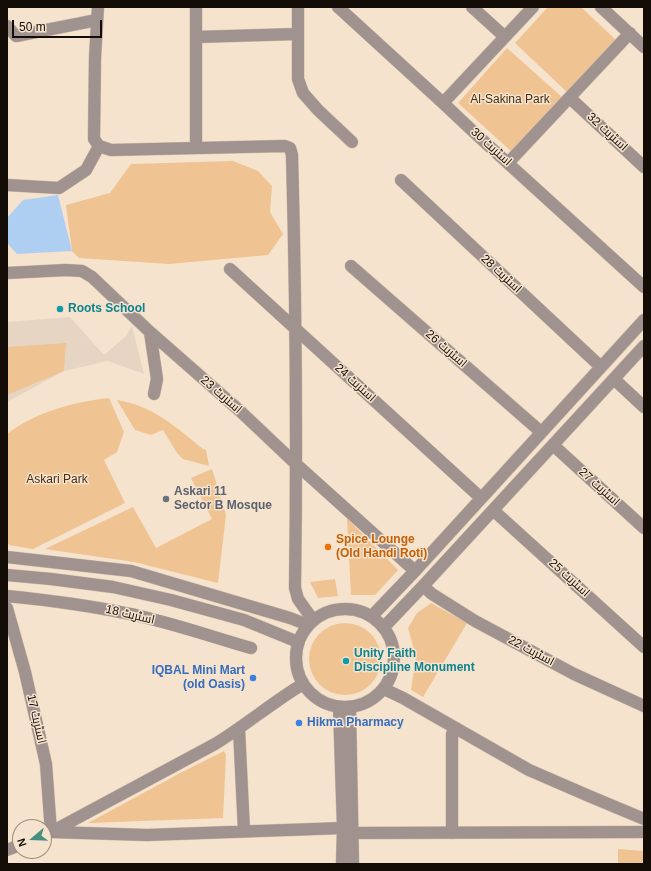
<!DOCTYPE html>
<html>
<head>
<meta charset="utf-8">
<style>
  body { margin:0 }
  #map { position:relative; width:651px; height:871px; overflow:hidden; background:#f6e3cd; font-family:Arial,sans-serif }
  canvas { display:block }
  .frame { position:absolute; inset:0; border:8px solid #140d07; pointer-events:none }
  .north { position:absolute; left:12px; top:819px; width:40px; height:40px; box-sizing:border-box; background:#f6e3cd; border:1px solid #9c8d7e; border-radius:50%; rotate:251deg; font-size:11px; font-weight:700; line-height:16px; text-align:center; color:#140d07 }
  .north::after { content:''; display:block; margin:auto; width:14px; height:18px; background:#498e83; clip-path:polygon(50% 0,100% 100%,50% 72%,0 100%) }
  .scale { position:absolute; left:12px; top:20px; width:90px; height:18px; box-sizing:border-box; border:2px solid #140d07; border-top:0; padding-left:5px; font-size:12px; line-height:14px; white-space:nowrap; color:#140d07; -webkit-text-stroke:3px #f6e3cd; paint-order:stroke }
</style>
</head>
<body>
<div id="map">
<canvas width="651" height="871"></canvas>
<div class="frame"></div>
<div class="north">N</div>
<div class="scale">50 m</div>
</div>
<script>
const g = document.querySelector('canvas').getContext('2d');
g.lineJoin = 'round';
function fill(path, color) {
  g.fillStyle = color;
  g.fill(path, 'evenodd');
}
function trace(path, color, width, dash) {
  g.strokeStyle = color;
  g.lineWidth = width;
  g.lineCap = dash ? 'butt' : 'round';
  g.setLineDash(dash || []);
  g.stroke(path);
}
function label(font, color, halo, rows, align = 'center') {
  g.font = font + ' Arial,Cairo,sans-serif';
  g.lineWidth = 3;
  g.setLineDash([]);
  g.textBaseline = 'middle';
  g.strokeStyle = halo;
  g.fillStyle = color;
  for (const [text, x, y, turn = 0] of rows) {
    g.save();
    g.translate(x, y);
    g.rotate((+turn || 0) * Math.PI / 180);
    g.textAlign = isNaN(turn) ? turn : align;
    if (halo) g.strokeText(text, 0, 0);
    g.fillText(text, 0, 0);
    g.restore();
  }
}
fill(new Path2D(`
  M70,317L104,355L126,336L132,326L144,374L108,361L64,371L7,402V322Z`), '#e7d5c4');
fill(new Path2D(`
  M548,7H581L616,40L568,93L515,43Z
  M507,48L563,98L513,153L458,103Z
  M233,161L258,171L272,186L270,212L283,234L268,255L169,264L79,258L72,251L66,205L110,193L131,164Z
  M66,343L64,371L7,395V347Z
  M109,398L124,432L117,452L104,460L125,503L33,549L9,545L7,542V434C36,412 73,402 109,398Z
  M117,400C153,406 176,427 203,449L206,450L209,466L183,459L177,453L163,430L151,435L135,430Z
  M212,469L226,515L218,583L134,562L45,549L133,507L156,548L212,519L191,478Z
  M347,518L398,570L375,595H351Z
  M335,579L338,596L318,598L310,582Z
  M431,603L467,623L423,697L411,690L416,657L408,628L417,613Z
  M309 659a36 36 0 1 1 72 0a36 36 0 1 1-72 0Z
  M224,751L226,755L223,818L88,823L184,771Z
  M618,849L644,851V864H618Z`), '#efc392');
fill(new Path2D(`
  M58,195L72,251L17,254L7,243V218L23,200Z`), '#aecef2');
const minor = new Path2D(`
  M98,7L95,58L94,139L99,146L111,150L285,146L290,148L292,155C296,300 297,444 295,588L298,599L313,620
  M298,7V79L303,93L318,110L352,142
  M338,7L443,103L478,136L644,287
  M472,7L505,37
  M601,7L644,47
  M7,26L16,36L97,20
  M196,37L297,34
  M570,98L644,167
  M443,103L533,7
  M196,148V7
  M508,163L630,33
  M401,180L601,367
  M7,185L59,188L86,170L99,146
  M351,266L541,432
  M230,269L481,498
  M7,273L66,270L82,271L92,277L150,332L240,411L296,464L415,571
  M150,332L157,379L154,394
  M614,379L644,407
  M553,445L644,528
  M493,510L644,647
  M7,557L131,571L290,618L308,625
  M7,575L51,579L113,587L171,600L244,620L298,642
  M423,586L432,594L475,621L574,674L644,706
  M7,596C47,600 86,605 125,613C167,621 209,636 251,648
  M7,608L25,672L46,764L51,832L147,835L343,828L353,833L644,832
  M296 658a49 49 0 1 1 98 0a49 49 0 1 1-98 0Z
  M372,616L415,571L644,320
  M384,627L423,586L644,346
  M384,689L403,698L529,770L589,796L644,819
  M339,707L343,828L342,864
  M350,707L353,864
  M239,729L244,831
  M53,831L215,744C246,725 273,702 303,684
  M452,833V734L456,728
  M7,850L20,845`);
trace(minor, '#d2c1ad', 13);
trace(minor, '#9f928f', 12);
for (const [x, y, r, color] of [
  [60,309,4,"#0f9aa8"],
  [166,499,4,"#6b7280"],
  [328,547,4,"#e8710a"],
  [346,661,4,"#0f9aa8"],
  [253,678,4,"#3f7fe0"],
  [299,723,4,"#3f7fe0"]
]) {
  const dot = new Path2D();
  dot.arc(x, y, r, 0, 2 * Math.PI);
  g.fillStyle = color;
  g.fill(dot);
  trace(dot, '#f6e3cd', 1.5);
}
label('12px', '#462f13', '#f6e3cd', [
  ["Al-Sakina Park",510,100],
  ["Askari Park",57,480]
]);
label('12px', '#140d07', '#f6e3cd', [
  ["اسٹریٹ 32",607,132,43],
  ["اسٹریٹ 30",491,147,42],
  ["اسٹریٹ 28",501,274,43],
  ["اسٹریٹ 26",446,349,41],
  ["اسٹریٹ 24",355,383,42],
  ["اسٹریٹ 23",221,395,41],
  ["اسٹریٹ 27",599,487,42],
  ["اسٹریٹ 25",569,578,42],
  ["اسٹریٹ 18",130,615,13],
  ["اسٹریٹ 22",531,651,28],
  ["اسٹریٹ 17",36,719,77]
]);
label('bold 12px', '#0d838f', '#f6e3cd', [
  ["Roots School",68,309],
  ["Unity Faith",354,654],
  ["Discipline Monument",354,668]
], 'left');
label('bold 12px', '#5b616d', '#f6e3cd', [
  ["Askari 11",174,492],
  ["Sector B Mosque",174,506]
], 'left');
label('bold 12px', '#c56008', '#f6e3cd', [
  ["Spice Lounge",336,540],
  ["(Old Handi Roti)",336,554]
], 'left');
label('bold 12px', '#366cbe', '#f6e3cd', [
  ["IQBAL Mini Mart",245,671],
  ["(old Oasis)",245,685],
  ["Hikma Pharmacy",307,723,"left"]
], 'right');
</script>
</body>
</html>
